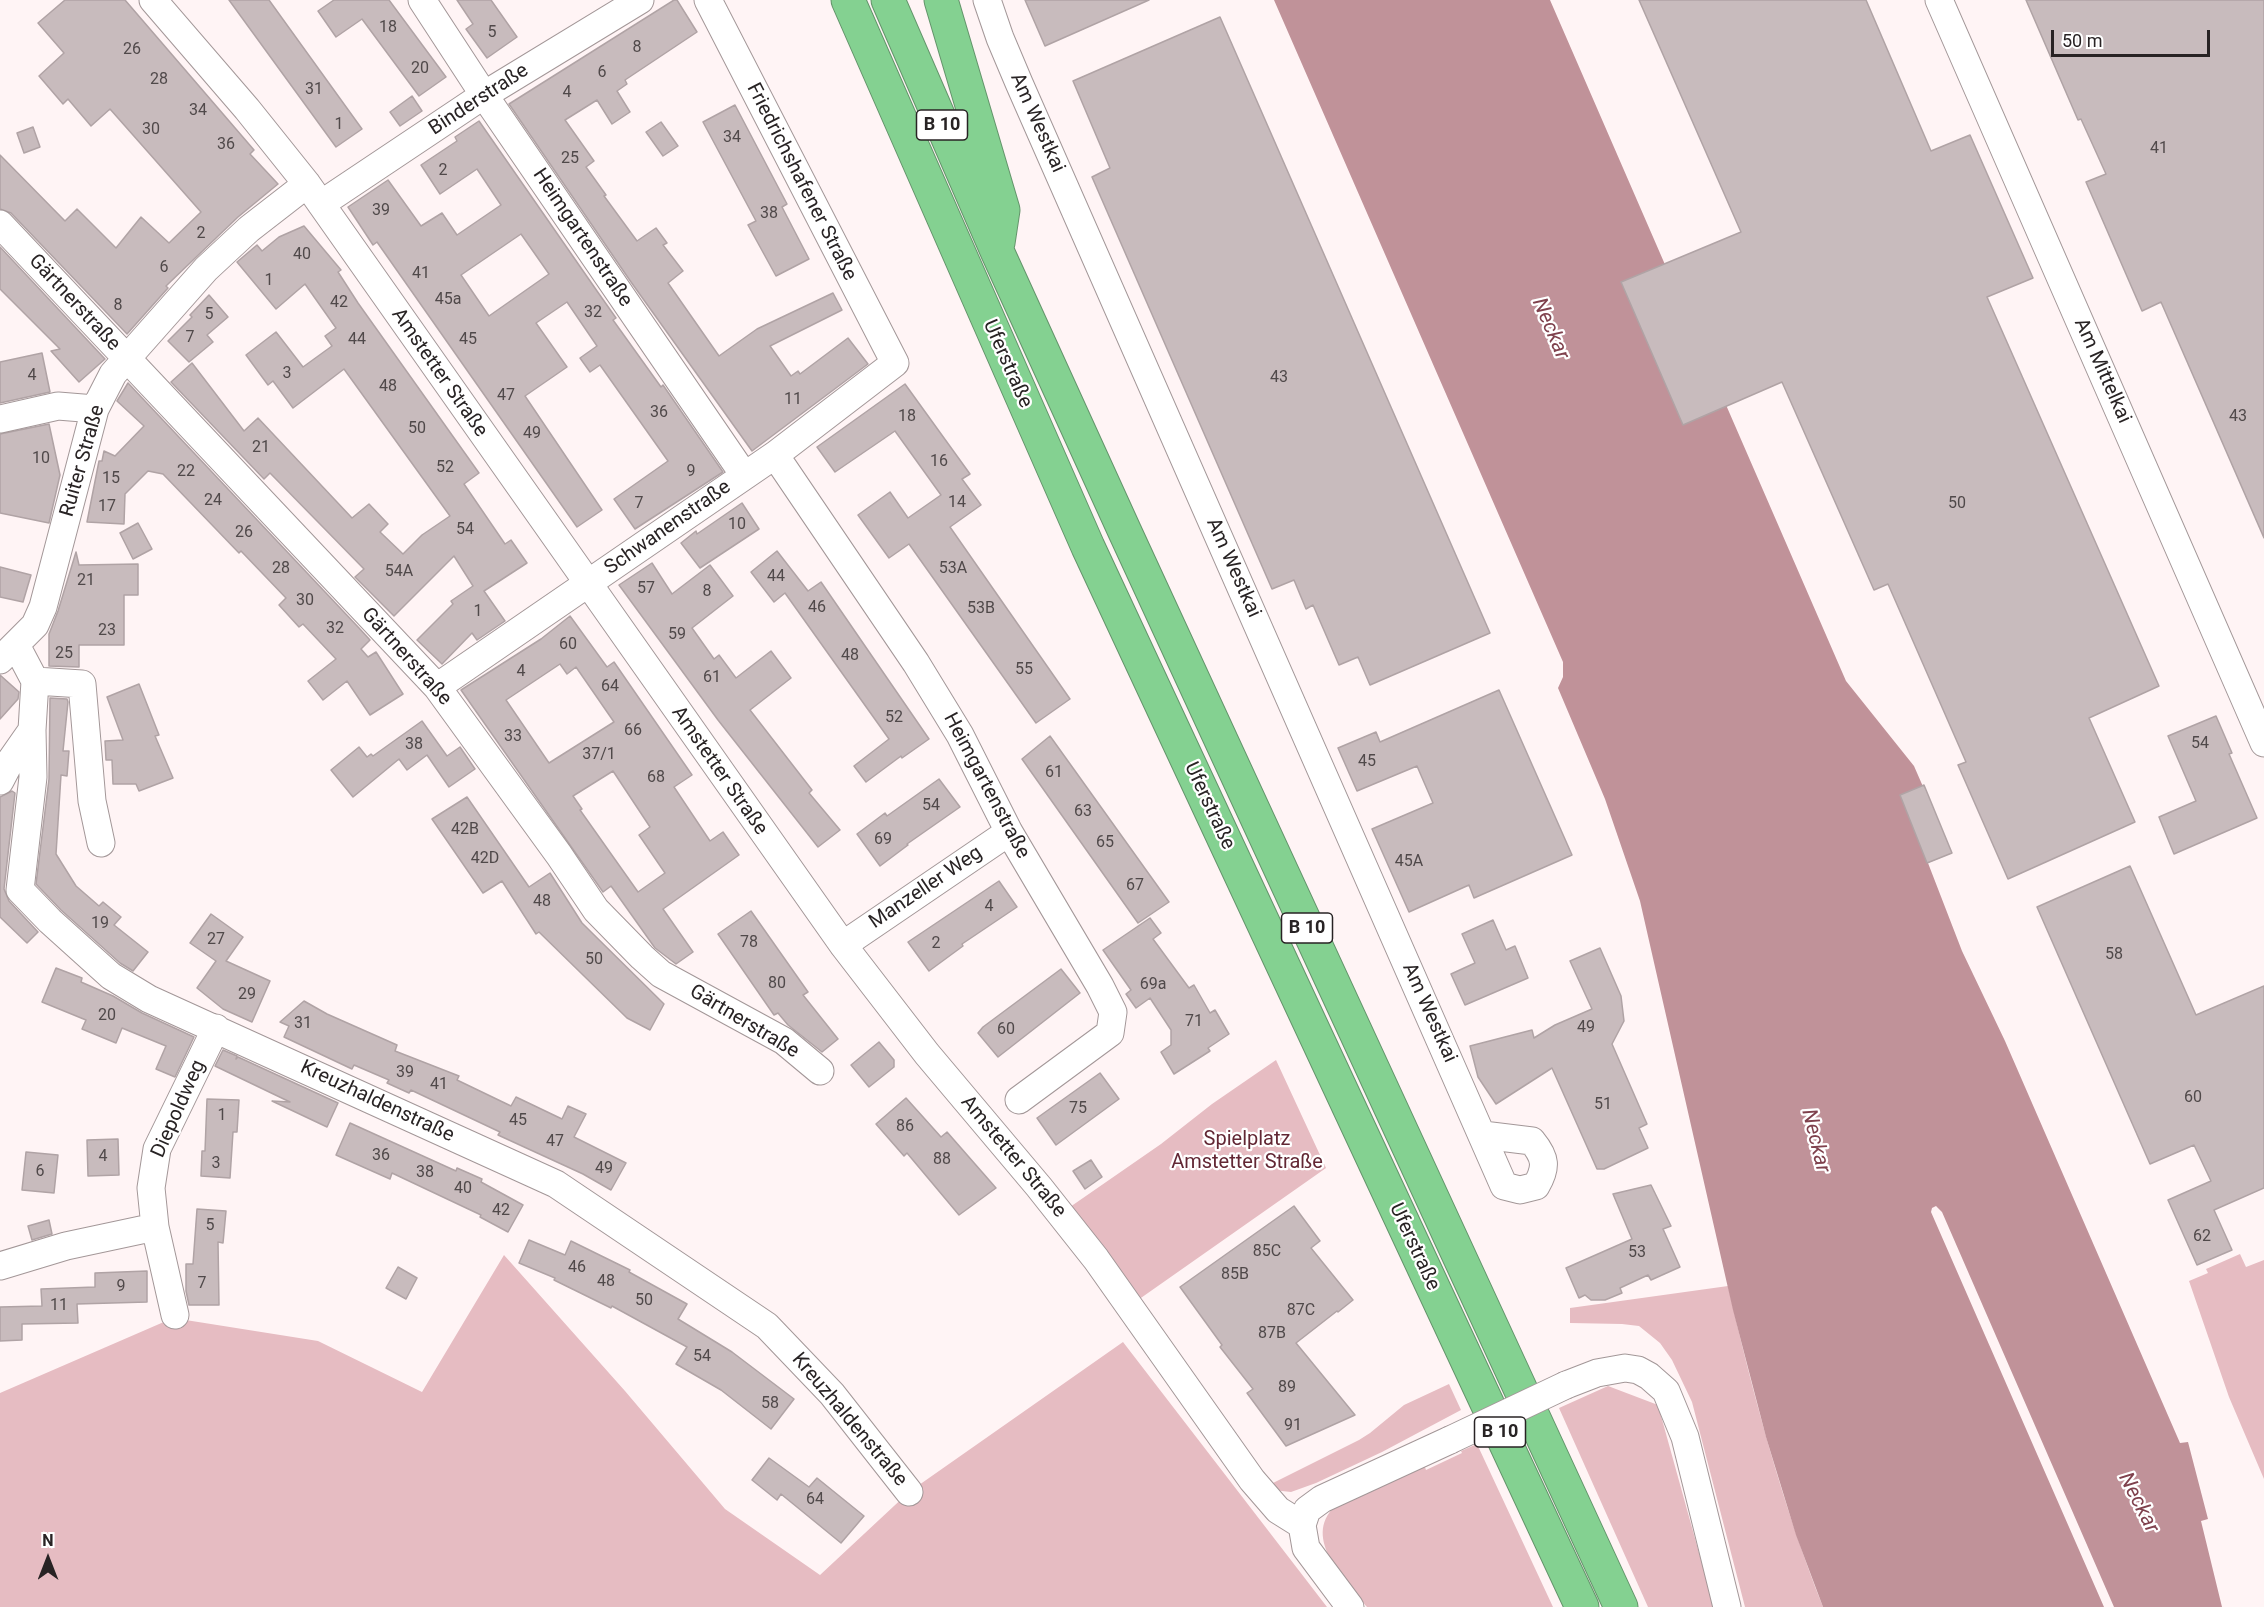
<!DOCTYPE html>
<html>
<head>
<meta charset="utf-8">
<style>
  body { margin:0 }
  #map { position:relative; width:2264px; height:1607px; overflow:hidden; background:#fff4f5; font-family:Roboto,sans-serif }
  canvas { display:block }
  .north { position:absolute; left:18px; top:1529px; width:60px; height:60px; -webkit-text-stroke:4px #fff; paint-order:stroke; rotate:0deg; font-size:16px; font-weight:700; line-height:24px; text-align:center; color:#282324 }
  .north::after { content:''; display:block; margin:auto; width:21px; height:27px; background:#282324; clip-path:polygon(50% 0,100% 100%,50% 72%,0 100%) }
  .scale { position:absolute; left:2051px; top:30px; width:159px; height:27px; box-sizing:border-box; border:3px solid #282324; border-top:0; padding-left:8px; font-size:18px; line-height:21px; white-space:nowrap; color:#282324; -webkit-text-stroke:4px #fff; paint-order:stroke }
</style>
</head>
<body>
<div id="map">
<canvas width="2264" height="1607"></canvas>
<div class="north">N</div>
<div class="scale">50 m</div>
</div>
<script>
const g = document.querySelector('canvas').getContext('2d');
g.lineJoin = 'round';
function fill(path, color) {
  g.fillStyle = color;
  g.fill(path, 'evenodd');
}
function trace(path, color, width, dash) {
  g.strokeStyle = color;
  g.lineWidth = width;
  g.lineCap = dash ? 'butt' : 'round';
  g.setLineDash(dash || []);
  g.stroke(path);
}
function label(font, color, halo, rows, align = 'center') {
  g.font = font + ' Roboto,sans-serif';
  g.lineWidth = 4.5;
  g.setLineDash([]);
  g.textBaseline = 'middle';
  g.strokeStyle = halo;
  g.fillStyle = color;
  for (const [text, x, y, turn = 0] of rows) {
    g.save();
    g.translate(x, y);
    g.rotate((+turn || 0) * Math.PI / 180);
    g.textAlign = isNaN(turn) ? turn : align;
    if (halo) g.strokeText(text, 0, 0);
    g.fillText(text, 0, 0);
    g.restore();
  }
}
fill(new Path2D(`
  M1276,1060L1326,1168L1138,1300L1070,1207L1161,1144L1212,1104Z
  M2240,1254L2246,1267L2264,1260V1479L2229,1397L2189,1281L2208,1273L2206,1269Z
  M504,1255L625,1391L725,1509L820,1575L909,1492L1123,1342L1327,1607H0V1393L173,1318L318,1341L422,1392Z
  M1728,1286C1753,1395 1782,1503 1823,1607H1745L1692,1402L1672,1360L1660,1343L1639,1326L1622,1324L1570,1323V1308Z
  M1449,1384L1461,1410L1382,1452L1316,1483L1291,1492L1273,1490L1269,1485L1359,1440L1370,1433L1404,1405Z
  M1608,1386L1658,1405L1714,1607H1648L1559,1408Z
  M1477,1444L1553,1607H1367C1346,1580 1301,1539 1335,1506L1423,1462L1426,1470L1462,1453L1461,1451Z`), '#e6bcc2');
fill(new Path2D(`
  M1274,0H1550L1846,681L1914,766L1952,853L1928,863L1962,951L2005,1041L2180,1443L2188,1442L2208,1519L2201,1521L2222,1607H2114L1942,1212L1936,1206L1932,1208L1931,1212L2104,1607H1823L1796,1535L1766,1437L1733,1310L1640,901L1605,799L1558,688L1563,677V662Z`), '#c09299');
const building = new Path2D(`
  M65,0H125L254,150L250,154L278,184L238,217L166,286L168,288L127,334L11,213L0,209V155L65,221L77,209L116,248L141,217L169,243L201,212L110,109L91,126L68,99L63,104L39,76L64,53L38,23Z
  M229,0H269L362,129L336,147Z
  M334,0H389L446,77L419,96L362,19L336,37L318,11Z
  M457,0H491L517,37L487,58L466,29L473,24Z
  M674,0H677L697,32L625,80L627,84L617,91L630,112L612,124L597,100L565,120L594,161L586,167L606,195L604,196L637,241L656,228L667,243L663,245L683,271L668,283L719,356L757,329L833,293L842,310L770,346L791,376L798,371L800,374L848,338L868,364L752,451L631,282L509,104Z
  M1025,0H1149L1045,46Z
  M1639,0H1866L1931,151L1970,135L2033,278L1987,297L2159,686L2089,718L2135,822L2008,879L1958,765L1966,762L1888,584L1874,590L1782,382L1683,425L1621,282L1741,232Z
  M2026,0H2264V538L2161,302L2142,311L2086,182L2106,174L2081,119L2078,120Z
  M1220,17L1490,633L1370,685L1358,657L1339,665L1313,605L1306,609L1294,580L1272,589L1092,177L1110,168L1073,81Z
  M412,96L422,111L400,126L390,112Z
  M735,105L787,204L782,207L809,259L776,276L748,225L756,221L703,122Z
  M479,121L597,291L616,318L613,320L661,387L663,385L723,472L635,529L614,499L668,461L600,365L590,372L580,358L597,346L567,302L536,323L567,367L525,396L602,510L577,527L377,242L373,245L348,207L388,180L421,226L442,213L457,235L501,205L477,169L440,194L421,165L457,141L455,137ZM521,234L549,274L489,316L461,275Z
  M661,122L678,146L663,156L646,132Z
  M33,127L40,147L24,153L17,133Z
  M304,226L341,270L338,272L358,303L479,473L464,484L505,544L511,540L527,563L484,591L505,621L477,640L472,633L442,664L417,640L453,604L451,601L473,586L454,556L394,616L355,577L364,569L270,473L264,479L171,382L192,363L244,431L258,418L352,518L369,504L388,524L380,532L403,554L422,535L450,516L344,369L293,408L273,381L268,385L246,355L276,332L303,367L332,346L325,336L336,328L305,284L276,309L237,262L257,245L262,251L279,237Z
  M0,247L105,359L79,382L51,351L60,349L0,289Z
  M209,295L228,317L207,335L213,342L189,362L168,341L192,317L190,315Z
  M42,353L50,392L0,403V362Z
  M128,383L359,628L370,640L361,649L368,657L376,652L403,694L370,715L347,681L323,700L308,681L336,659L303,624L299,627L279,605L286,598L241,551L239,553L163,474L148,471L125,494L124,524L87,522L99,461H102L104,451L115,456L144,426L117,401Z
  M905,384L970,474L962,479L981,505L950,527L1070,699L1036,723L909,544L889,558L858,515L890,492L908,518L941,495L895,431L835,472L817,447Z
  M49,424L60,475L49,523L0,513V434Z
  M742,503L759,529L700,568L681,543L696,531L697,534Z
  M138,523L152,549L133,559L120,533Z
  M777,551L808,591L821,582L929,739L902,758L901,756L866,782L854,766L889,739L785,593L774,602L751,572Z
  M76,552L79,565L138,564V595H124V645H79V667L49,666V634L58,611Z
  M652,563L672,594L710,565L733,596L692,628L714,659L719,655L736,678L771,651L791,678L750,710L812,790L809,793L840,830L818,847L718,720L619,585Z
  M0,567L31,575L23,602L0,597Z
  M570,616L607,667L614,662L692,775L674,787L710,841L723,832L739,855L663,909L693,952L676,964L655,948L611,886L603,892L461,690L541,639ZM560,664L567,674L576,667L614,722L549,763L506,700ZM613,771L650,827L639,835L665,873L638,892L580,810L582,809L573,796Z
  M0,675L19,692L18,699L0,719Z
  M139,684L159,735L155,736L173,778L139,791L136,784H113L112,760H106L105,741L123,740L107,697Z
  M1499,690L1572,855L1474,898L1469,885L1409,912L1372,829L1433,803L1417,766L1357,791L1338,748L1376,732L1380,742Z
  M50,698L67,699L68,702L63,751H69L67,776L61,775L56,854L76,886L99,906L103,902L121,917L114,925L148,952L133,971L120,963L61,910L36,884L49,779Z
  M2216,716L2232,753L2229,754L2257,818L2174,854L2159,817L2196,801L2168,736Z
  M422,721L447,756L460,747L475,769L449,787L427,755L407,770L399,759L353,797L331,770L359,747L367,757L371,754L373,756Z
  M1050,736L1169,902L1138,923L1022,759Z
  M939,779L960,807L907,844L908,845L880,866L857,834L885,813L887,816Z
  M1924,785L1952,853L1927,863L1900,795Z
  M12,791L15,793L4,889L9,901L38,932L27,943L0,917V797Z
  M467,797L529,887L550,873L582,923L664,1004L650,1030L627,1018L539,932L536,934L502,881L483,893L432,819Z
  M2130,866L2196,1015L2264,986V1188L2214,1210L2232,1250L2197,1265L2168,1200L2211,1181L2194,1145L2150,1164L2037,907Z
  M999,881L1017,907L962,944L963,946L929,971L908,942Z
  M751,911L808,992L803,995L838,1039L822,1052L788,1025L778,1013L774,1015L718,934Z
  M211,914L243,937L226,961L270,981L252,1022L223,1009L197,988L216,961L190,943Z
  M1150,918L1161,933L1153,939L1189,988L1194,985L1210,1013L1215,1010L1229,1034L1208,1048L1210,1051L1174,1074L1161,1052L1171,1045V1030L1150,998L1136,1008L1126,994L1131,990L1103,950Z
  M1493,920L1506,950L1515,946L1528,978L1465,1005L1451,974L1475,963L1462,934Z
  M1600,948L1621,996L1624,1021L1612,1044L1647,1124L1639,1128L1648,1148L1604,1169H1597L1552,1068L1496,1104L1478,1077L1470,1046L1532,1030L1534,1038L1555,1025L1592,1009L1570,961Z
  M56,968L82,978L81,982L113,996L142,1013L194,1037L175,1077L156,1069L166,1046L122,1028L116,1043L82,1029L86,1020L42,1002Z
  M1061,969L1080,993L998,1057L978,1033L983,1027Z
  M304,1001L327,1014L397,1045L395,1051L459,1076L457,1080L511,1106L516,1097L562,1119L568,1106L586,1114L574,1137L626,1163L611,1190L583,1174L498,1135L500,1132L411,1090L409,1093L387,1083L389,1080L354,1065L352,1069L284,1037L289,1026L280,1022Z
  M879,1042L894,1060V1067L869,1087L851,1065Z
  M223,1050L237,1056L236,1059L238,1057L338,1103L327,1127L272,1101L290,1102L215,1066Z
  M1100,1073L1119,1099L1056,1145L1037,1118Z
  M906,1098L941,1137L947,1132L996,1188L959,1215L907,1153L904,1156L876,1124Z
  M207,1099L239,1100L237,1132H233L230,1178L201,1176L202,1151H205Z
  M350,1123L456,1171L457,1168L482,1179L481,1182L523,1205L508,1232L480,1217L481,1215L392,1173L390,1179L336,1155Z
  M118,1139L119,1175L88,1176L87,1140Z
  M26,1152L58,1155L54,1193L22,1190Z
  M1091,1160L1102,1177L1085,1189L1073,1171Z
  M1651,1185L1671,1226L1663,1229L1680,1267L1651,1280L1648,1275L1620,1288L1622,1293L1605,1300H1591L1585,1295L1579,1298L1566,1268L1632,1239L1613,1194Z
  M1294,1206L1320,1241L1311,1248L1353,1300L1338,1312L1337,1311L1296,1343L1355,1415L1286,1446L1247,1393L1253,1389L1220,1347L1222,1345L1180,1287Z
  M197,1209L226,1211L223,1243L218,1242L219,1305H189L186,1291V1264H193Z
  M49,1220L52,1234L32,1240L28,1226Z
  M529,1240L565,1255L571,1241L630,1270L629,1272L687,1304L678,1319L732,1352L794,1399L771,1429L721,1390L676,1364L687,1347L612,1306L611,1308L554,1280L555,1278L519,1263Z
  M398,1267L417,1278L406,1299L386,1288Z
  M147,1271V1302L77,1304L78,1323L22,1324V1340L0,1341V1307L42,1306L41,1289L95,1287V1273Z
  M769,1458L809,1487L817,1478L864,1516L841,1543L781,1494L777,1500L752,1480Z`);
fill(building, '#c8bbbd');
trace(building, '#b0a3a5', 1.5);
const minor = new Path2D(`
  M153,0L247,109L307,184L843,945L927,1054L1039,1187L1096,1259L1252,1480L1278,1510L1302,1525
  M422,0L484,95L744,475
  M987,0L1000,38L1019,83L1504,1186L1520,1190L1536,1186C1547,1167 1546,1158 1532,1141L1483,1135
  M1939,0L2264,743
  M321,204L484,95L640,0
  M0,224L437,687L559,855L596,910L642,957L661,974L784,1041L820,1071
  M0,419L58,406L95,409
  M775,455L916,663L960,735L1009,832L1100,986L1113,1012L1110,1033L1019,1100
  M16,645L35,681L32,730L33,777L20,890L50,921L111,976L149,999L556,1184L767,1326L832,1394L909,1492
  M0,660L35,625L43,607L95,409L113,374L206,269L249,229L307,184
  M35,681L82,684L92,801L101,843
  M437,687L775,455L895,363L708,0
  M0,781L11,760L32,730
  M843,945L1009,832
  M0,1266L66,1246L155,1227
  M175,1315L155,1227L151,1188L157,1149L216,1028
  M1566,1385L1597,1373L1625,1368L1638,1370L1649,1376L1666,1391L1685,1437L1727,1607
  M1350,1607L1306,1548L1302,1525L1307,1510L1322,1499L1450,1440`);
const highway = new Path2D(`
  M848,0L1088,547L1582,1607
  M888,0L997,251L1125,532L1621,1607
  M941,0L1003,210L998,243`);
trace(minor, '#a39798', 29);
trace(highway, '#64946b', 35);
trace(minor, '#fff', 27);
trace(highway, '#84d191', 33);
const minorBridge = new Path2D(`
  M1450,1440L1566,1385`);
trace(minorBridge, '#a39798', 29, []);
trace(minorBridge, '#fff', 27);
label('16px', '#50494a', null, [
  ["18",388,28],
  ["5",492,33],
  ["8",637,48],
  ["26",132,50],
  ["20",420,69],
  ["6",602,73],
  ["28",159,80],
  ["31",314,90],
  ["4",567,93],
  ["34",198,111],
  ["1",339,125],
  ["30",151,130],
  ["34",732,138],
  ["36",226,145],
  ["41",2159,149],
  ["25",570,159],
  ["2",443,171],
  ["39",381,211],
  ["38",769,214],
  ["2",201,234],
  ["40",302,255],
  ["6",164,268],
  ["41",421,274],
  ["1",269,281],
  ["45a",448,300],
  ["42",339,303],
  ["8",118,306],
  ["32",593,313],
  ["5",209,315],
  ["7",190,338],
  ["44",357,340],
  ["45",468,340],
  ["3",287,374],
  ["4",32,376],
  ["43",1279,378],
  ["48",388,387],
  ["47",506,396],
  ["11",793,400],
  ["36",659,413],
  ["18",907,417],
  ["43",2238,417],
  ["50",417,429],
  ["49",532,434],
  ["21",261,448],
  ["10",41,459],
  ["16",939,462],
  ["52",445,468],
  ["22",186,472],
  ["9",691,472],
  ["15",111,479],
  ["24",213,501],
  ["14",957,503],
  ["7",639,504],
  ["50",1957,504],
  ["17",107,507],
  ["10",737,525],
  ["54",465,530],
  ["26",244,533],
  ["28",281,569],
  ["53A",953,569],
  ["54A",399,572],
  ["44",776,577],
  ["21",86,581],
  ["57",646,589],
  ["8",707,592],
  ["30",305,601],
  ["46",817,608],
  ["53B",981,609],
  ["1",478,612],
  ["32",335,629],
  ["23",107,631],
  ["59",677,635],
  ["60",568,645],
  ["25",64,654],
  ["48",850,656],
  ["55",1024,670],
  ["4",521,672],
  ["61",712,678],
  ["64",610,687],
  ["52",894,718],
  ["66",633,731],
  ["33",513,737],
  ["54",2200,744],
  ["38",414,745],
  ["37/1",599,755],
  ["45",1367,762],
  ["61",1054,773],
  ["68",656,778],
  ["54",931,806],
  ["63",1083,812],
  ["42B",465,830],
  ["69",883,840],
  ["65",1105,843],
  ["42D",485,859],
  ["45A",1409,862],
  ["67",1135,886],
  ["48",542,902],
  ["4",989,907],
  ["19",100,924],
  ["27",216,940],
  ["78",749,943],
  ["2",936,944],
  ["58",2114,955],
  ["50",594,960],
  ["80",777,984],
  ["69a",1153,985],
  ["29",247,995],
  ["20",107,1016],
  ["71",1194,1022],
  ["31",303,1024],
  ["49",1586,1028],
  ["60",1006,1030],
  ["39",405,1073],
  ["41",439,1085],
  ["60",2193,1098],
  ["51",1603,1105],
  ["75",1078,1109],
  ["1",222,1116],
  ["45",518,1121],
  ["86",905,1127],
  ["47",555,1142],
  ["36",381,1156],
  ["4",103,1157],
  ["88",942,1160],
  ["3",216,1164],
  ["49",604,1169],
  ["6",40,1172],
  ["38",425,1173],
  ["40",463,1189],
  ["42",501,1211],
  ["5",210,1226],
  ["62",2202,1237],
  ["85C",1267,1252],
  ["53",1637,1253],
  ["46",577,1268],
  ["85B",1235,1275],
  ["48",606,1282],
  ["7",202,1284],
  ["9",121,1287],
  ["50",644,1301],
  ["11",59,1306],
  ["87C",1301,1311],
  ["87B",1272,1334],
  ["54",702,1357],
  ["89",1287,1388],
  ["58",770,1404],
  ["91",1293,1426],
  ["64",815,1500]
]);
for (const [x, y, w] of [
  [942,125,51],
  [1307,928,51],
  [1500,1432,51]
]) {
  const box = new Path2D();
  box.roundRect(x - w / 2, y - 15, w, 30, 4.5);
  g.fillStyle = '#fff';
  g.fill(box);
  trace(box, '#282324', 1.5);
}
label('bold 18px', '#282324', null, [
  ["B 10",942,125],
  ["B 10",1307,928],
  ["B 10",1500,1432]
]);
label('20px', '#282324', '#fff', [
  ["Binderstraße",479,100,-33],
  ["Am Westkai",1037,123,66],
  ["Friedrichshafener Straße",801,182,63],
  ["Heimgartenstraße",582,238,56],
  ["Gärtnerstraße",74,303,47],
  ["Uferstraße",1007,364,66],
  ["Am Mittelkai",2102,371,66],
  ["Amstetter Straße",439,373,55],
  ["Ruiter Straße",83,461,-74],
  ["Schwanenstraße",668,528,-35],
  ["Am Westkai",1233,568,66],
  ["Gärtnerstraße",406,657,48],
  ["Amstetter Straße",719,771,55],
  ["Heimgartenstraße",986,786,62],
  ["Uferstraße",1209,806,65],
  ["Manzeller Weg",926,888,-34],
  ["Am Westkai",1429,1013,66],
  ["Gärtnerstraße",744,1022,31],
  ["Kreuzhaldenstraße",377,1102,25],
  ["Diepoldweg",179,1109,-66],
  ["Amstetter Straße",1013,1157,50],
  ["Uferstraße",1414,1247,65],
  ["Kreuzhaldenstraße",849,1420,50]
]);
label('20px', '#622734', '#fff', [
  ["Spielplatz",1247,1140],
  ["Amstetter Straße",1247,1163]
]);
label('italic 21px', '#7f414d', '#fff', [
  ["Neckar",1550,329,67],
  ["Neckar",1815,1141,76],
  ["Neckar",2138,1503,63]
]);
</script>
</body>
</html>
